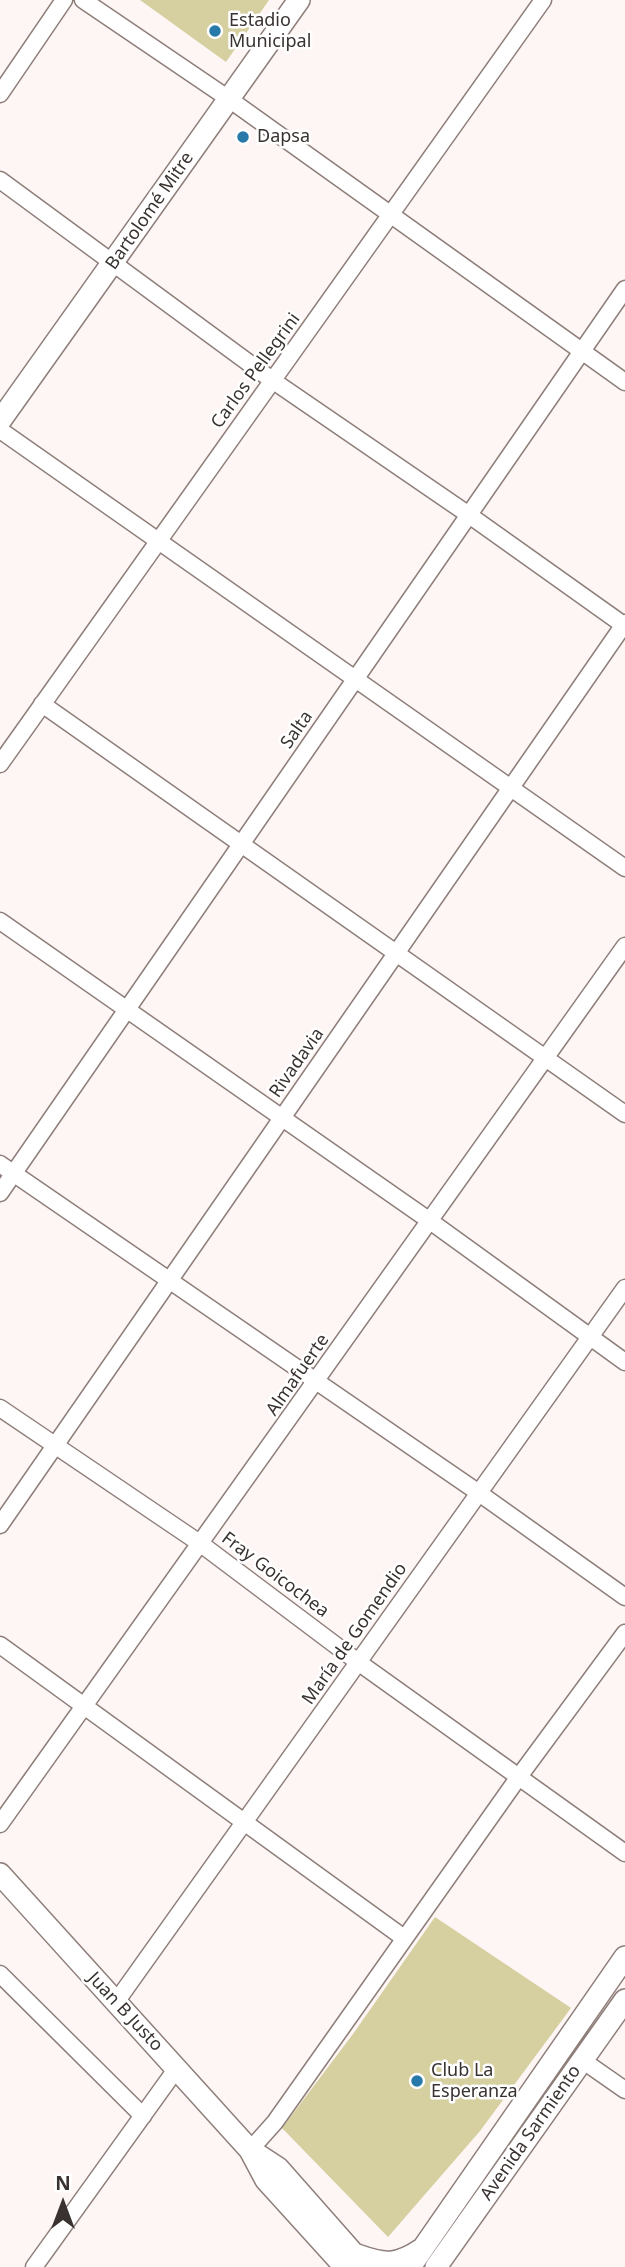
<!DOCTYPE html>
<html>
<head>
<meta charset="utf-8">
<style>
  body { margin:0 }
  #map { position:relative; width:625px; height:2267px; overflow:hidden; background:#fdf6f4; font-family:"Noto Sans",sans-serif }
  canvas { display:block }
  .north { position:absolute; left:28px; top:2169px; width:70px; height:70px; -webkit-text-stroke:5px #fff; paint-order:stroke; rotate:0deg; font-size:19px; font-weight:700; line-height:28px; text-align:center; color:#393230 }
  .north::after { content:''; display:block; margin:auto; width:24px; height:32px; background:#393230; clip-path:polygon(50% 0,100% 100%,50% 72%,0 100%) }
</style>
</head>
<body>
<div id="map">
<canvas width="625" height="2267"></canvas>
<div class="north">N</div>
</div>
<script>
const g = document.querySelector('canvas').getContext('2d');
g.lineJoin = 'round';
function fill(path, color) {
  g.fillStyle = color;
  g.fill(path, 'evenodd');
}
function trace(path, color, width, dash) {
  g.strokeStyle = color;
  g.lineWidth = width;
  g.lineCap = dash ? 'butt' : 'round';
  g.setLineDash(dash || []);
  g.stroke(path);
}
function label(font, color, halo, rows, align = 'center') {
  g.font = font + ' "Noto Sans",sans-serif';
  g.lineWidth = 5;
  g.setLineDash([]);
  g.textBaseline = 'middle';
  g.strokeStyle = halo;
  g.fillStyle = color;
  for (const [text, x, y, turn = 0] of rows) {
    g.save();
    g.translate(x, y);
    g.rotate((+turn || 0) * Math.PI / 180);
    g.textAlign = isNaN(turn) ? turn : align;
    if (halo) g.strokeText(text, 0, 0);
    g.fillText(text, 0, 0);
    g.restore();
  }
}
fill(new Path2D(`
  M140,0H269L226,62Z
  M435,1917L571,2008L480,2131L388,2237L282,2128L353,2034Z`), '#d6cf9f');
const street = new Path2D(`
  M83,0L229,99L625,382
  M0,94L64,0
  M0,180L272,380L469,515L625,626
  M0,430L625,868
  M42,704L625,1114
  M0,764L543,0
  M0,921L430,1221L625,1362
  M0,1164L479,1493L625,1597
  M0,1193L625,289
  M0,1408L201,1544L358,1662L625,1853
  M0,1525L625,623
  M0,1645L404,1938
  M0,1824L625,946
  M0,1974L143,2116
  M116,2002L625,1288
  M582,2060L625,2090
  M250,2150L275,2122L518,1778L625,1633
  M34,2267L177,2068`);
const secondary = new Path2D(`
  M0,421L299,0
  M0,1874L250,2150L266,2180L345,2267
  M252,2151L278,2168L353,2253L369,2267
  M357,2255C385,2265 397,2266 422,2249
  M410,2267L625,1957
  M436,2267L625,2000`);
trace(street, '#8e7e7a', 19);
trace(secondary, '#8e7e7a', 24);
trace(street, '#fff', 16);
trace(secondary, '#fff', 21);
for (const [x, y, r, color] of [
  [215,31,7,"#2779aa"],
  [243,137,7,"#2779aa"],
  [417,2081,7,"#2779aa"]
]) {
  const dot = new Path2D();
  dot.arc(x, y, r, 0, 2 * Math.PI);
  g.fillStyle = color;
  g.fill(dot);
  trace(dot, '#fff', 2.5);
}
label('18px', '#393230', '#fff', [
  ["Estadio",229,21],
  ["Municipal",229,42],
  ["Dapsa",257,137],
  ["Club La",431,2071],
  ["Esperanza",431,2092]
], 'left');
label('18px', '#393230', '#fff', [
  ["Bartolomé Mitre",150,211,-55],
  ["Carlos Pellegrini",256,371,-54],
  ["Salta",297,730,-55],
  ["Rivadavia",297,1063,-55],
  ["Almafuerte",298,1375,-55],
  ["Fray Goicochea",275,1575,37],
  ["María de Gomendio",355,1634,-55],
  ["Juan B Justo",125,2012,47],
  ["Avenida Sarmiento",531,2133,-55]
]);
</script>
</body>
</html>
